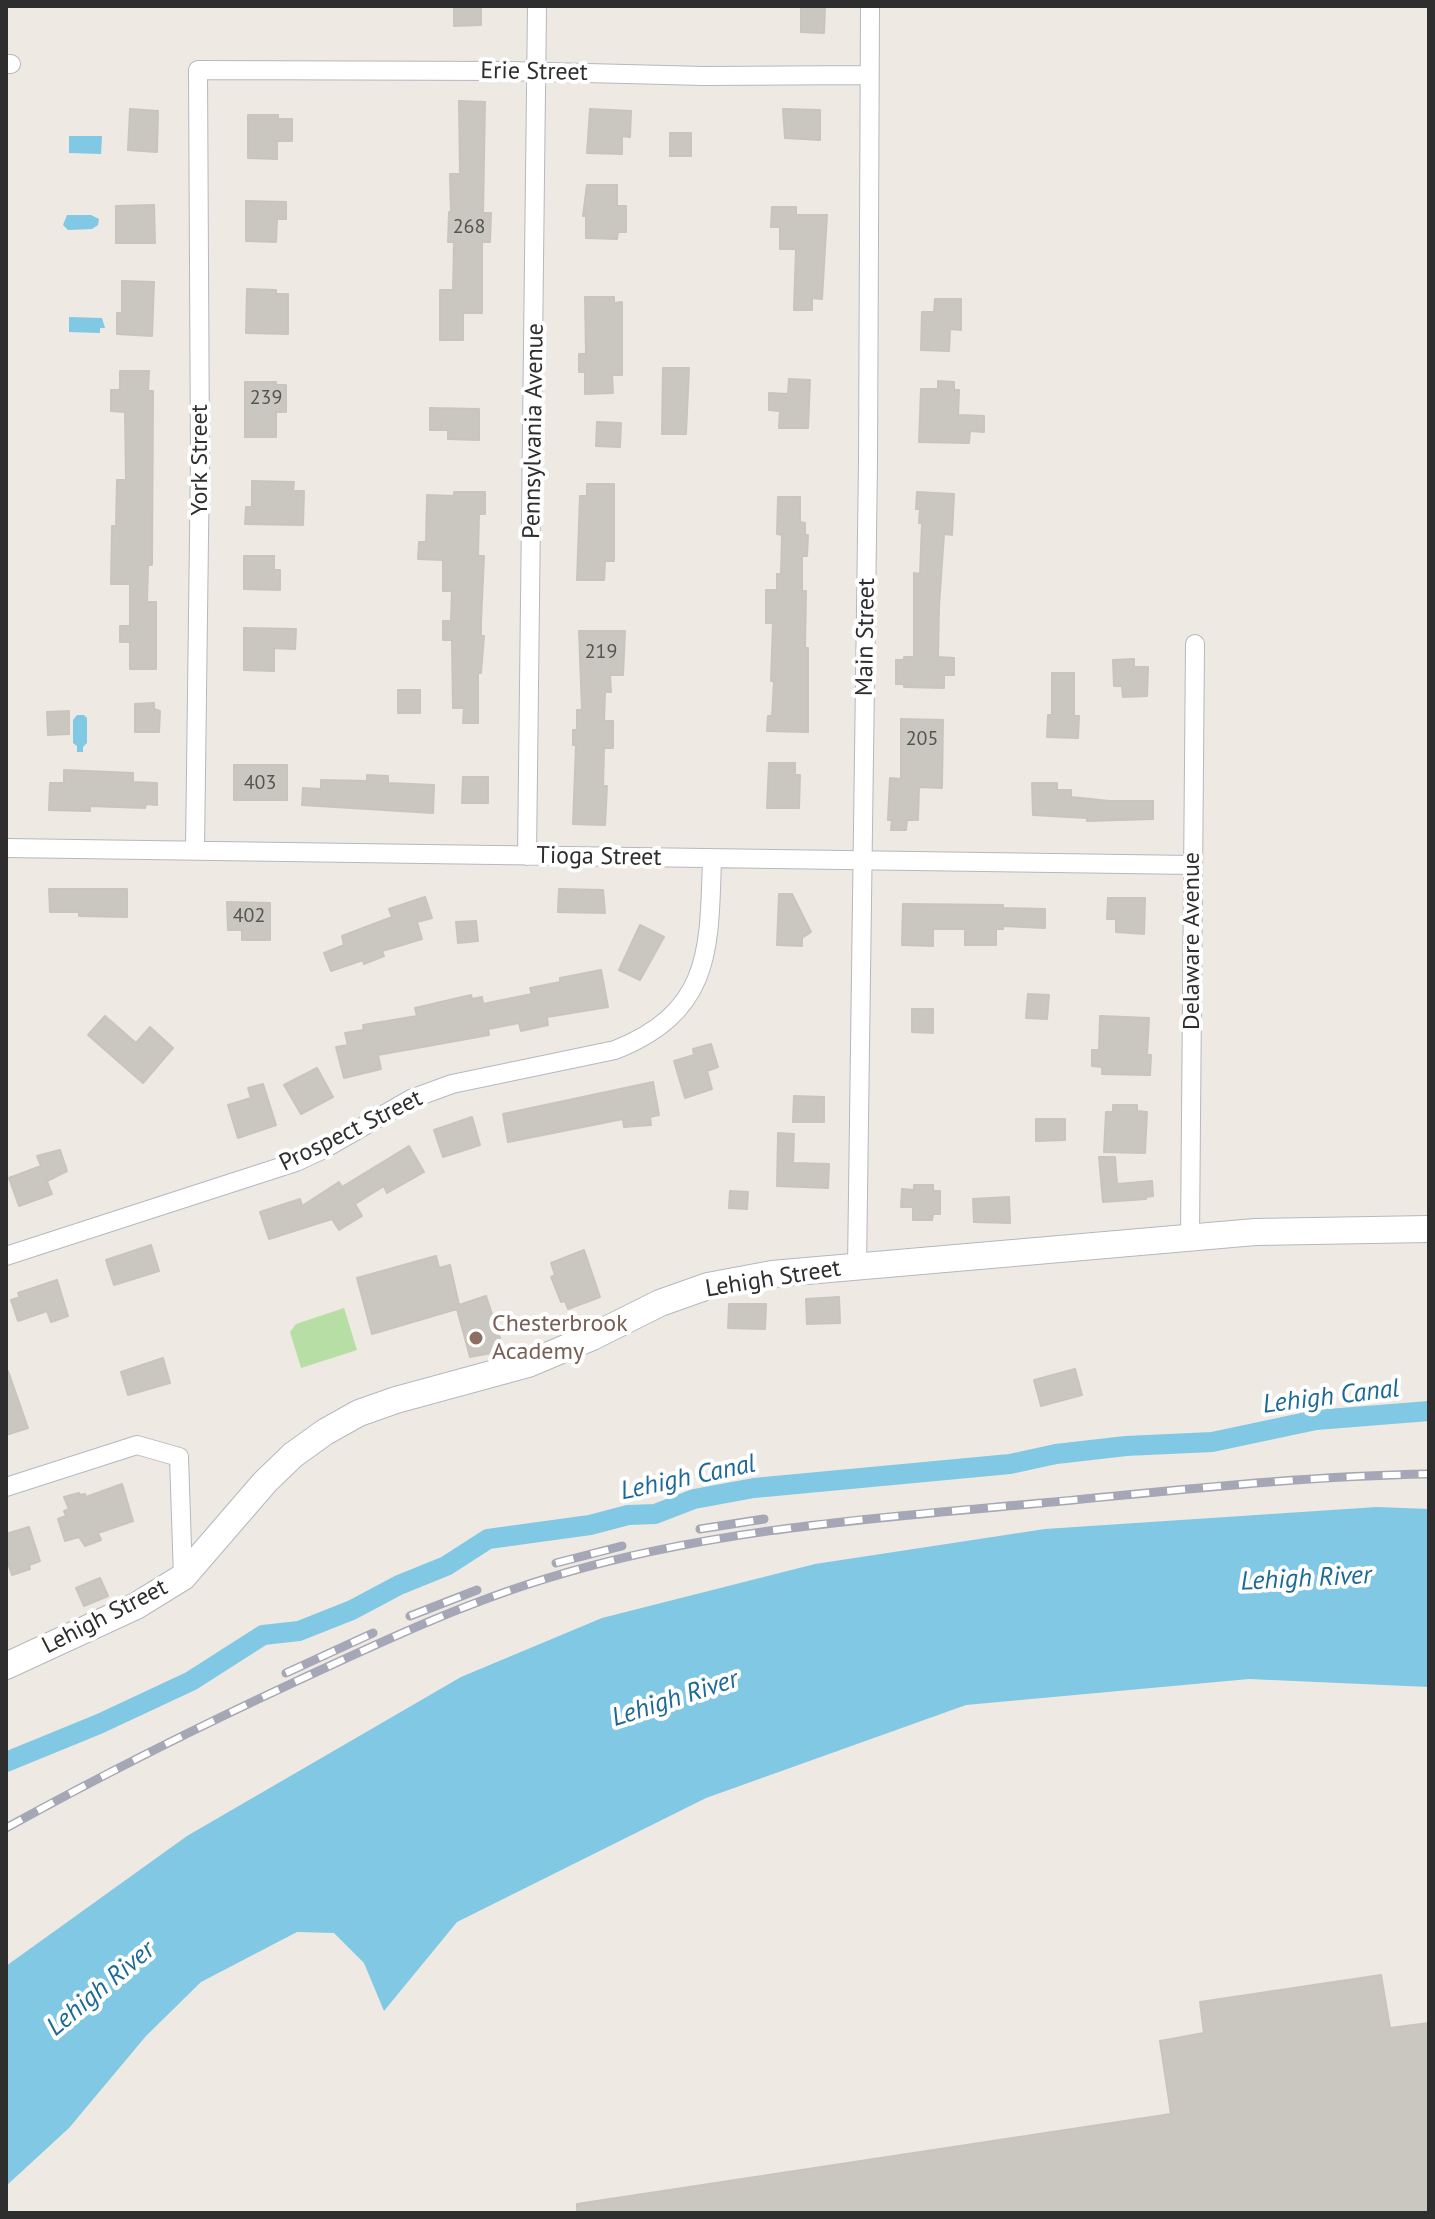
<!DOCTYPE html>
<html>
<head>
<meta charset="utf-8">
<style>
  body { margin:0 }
  #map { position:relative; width:1435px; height:2219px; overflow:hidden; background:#eee9e2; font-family:"PT Sans",sans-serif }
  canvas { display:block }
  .frame { position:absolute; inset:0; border:8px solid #2e2e2e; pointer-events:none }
</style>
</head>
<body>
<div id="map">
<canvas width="1435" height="2219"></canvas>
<div class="frame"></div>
</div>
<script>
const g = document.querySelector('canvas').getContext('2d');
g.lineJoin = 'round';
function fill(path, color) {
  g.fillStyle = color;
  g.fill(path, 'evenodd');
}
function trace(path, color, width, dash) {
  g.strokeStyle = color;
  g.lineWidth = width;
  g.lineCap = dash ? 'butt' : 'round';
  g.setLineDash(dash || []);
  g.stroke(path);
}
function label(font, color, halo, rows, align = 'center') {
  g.font = font + ' "PT Sans",sans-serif';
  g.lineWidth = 8;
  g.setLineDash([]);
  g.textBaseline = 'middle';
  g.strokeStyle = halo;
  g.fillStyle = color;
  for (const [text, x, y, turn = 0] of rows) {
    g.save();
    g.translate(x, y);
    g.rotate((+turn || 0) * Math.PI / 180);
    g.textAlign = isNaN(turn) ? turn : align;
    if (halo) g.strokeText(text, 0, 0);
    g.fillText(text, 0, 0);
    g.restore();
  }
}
fill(new Path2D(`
  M344,1308L357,1350L301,1368L290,1332L296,1324Z`), '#b7dea5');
fill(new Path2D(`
  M69,136H102L101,154L69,153Z
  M67,215H91L99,219L98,225L92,229L68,230L63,225Z
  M69,317L102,318L105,328H100V333L69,332Z
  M77,715H84L87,718V743L83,747V752H77V746L73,743V720Z
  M1377,1507L1429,1509V1687L1249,1679L966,1705L706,1798L457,1922L384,2011L364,1963L334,1933L297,1932L201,1982L146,2036L69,2128L6,2186V1966L187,1836L461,1677L602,1618L815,1564L1045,1529Z`), '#80c8e4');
trace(new Path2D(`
  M6,1762L99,1724L191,1681L263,1635L299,1631L352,1610L399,1585L446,1566L488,1539L590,1525L628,1515L655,1514L694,1499L754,1488L1010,1464L1056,1454L1126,1446L1212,1442L1316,1420L1429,1411`), '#80c8e4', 20);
const building = new Path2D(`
  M454,6H481V25L454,26Z
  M801,6H825L824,33L801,32Z
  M459,101L485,102L483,213H491L490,242H482V313H463V340H440V290H453L454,242H448L449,212H451L450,174H460Z
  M130,109L158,111L157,152L128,150Z
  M590,109L631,111L630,137L622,136V154L587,153Z
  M783,109L820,110V140L785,138Z
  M248,115H278V119H292V141H277V159L248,158Z
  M670,133H691V156H670Z
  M587,185H617V206H626V232H618L617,239L586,238V216H583Z
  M246,201L286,202V219H277L276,242L246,241Z
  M154,205L155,243H116V206Z
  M772,207H796V215H827L822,299L812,298V310H794L796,249H780V227H771Z
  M122,281L154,282L152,336L117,334V313H122Z
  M247,289L276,290V294H288V334L246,333Z
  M585,297H614V303L622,302V375H612L613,393L585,394V372H579V354H586Z
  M935,299H961V330L950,329L949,351L921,350L922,312H934Z
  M663,368H689L686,434H662Z
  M120,371H149L148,391H153L152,565H148L147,602H156V669H130V642H120V626H130V584H111L112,526H116L117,480H126L125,412L111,411V390H120Z
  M789,379L810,380L808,428H779L780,411L769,410V393L788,394Z
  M938,381L954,382V390H959L958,415L984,416V432L970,431L969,443L919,442L921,389H938Z
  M245,382H276V385H286V412H276V437H245Z
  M430,408L479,409V440L448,439V430H430Z
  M597,422L621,423L620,447L596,446Z
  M252,481L294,482L293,491H304L303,525L245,524L246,507H252Z
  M587,484H614V561H605L604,580H577L580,496H587Z
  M454,492H485V514H479L478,556H484L481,622V636H484L481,673H478V723H463L464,708H453L452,640H443V621H451L452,591H443V560L418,559L419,542H426L427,495L454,496Z
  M917,492L954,494L952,535L944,534L939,606L938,657L954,658V675H944V688L904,687V684H896V660H904V657H914V573L920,574L922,523H919L920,509H916Z
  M778,497H800V522L805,523V535H808L807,556H802V591H806L805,648H808V732L767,731L768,716H772L774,681H771L773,623H766V590H777V574H781L782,535L777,534Z
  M244,556H274V570H280V590L244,589Z
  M244,628L296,629L295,649L274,648V671L244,670Z
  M579,631H625L623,675H610L611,692H605L604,721H613V748H604L603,786H607L605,825L573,824L576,745H573V730H577V710H582Z
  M1134,659V667H1148L1147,696L1123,697L1122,686H1114L1113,660Z
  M1052,673H1074V716H1079L1078,738L1047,737L1048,715H1052Z
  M398,690H420V713H398Z
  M154,703V709L160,711L159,732H135V704Z
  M69,711V734L48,735L47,712Z
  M901,719L943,720L942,788L919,787L918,820H907L906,830H891L892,820H888L890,778L901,779Z
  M769,763H795V775H800L799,808H767Z
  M234,765H287V800H234Z
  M64,770L133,773V782L157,783V805L146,804L145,808L90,806V811L49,810L50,783H64Z
  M367,775L388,776V783L434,785L433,813L302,805L303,788L321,789V780L367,781Z
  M463,777H488V803H462Z
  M1032,783H1057V790H1071V797L1110,801H1153V819L1087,821V818L1033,815Z
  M49,889H127V917L79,916V912H50Z
  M559,889L603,890L605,913L558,912Z
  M779,894H792L811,932L802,938V946L777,945Z
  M425,897L432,918L417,922L422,939L382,951L384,956L364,964L363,960L331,971L324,953L344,945L342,936L392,917L389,909Z
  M1108,898H1145L1144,934L1116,932V919H1107Z
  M227,902L270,903V940H242V930H228Z
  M903,904L1003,905V908L1045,909V928L1003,926V929H996V945H965V929H933V946L902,945Z
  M476,921L478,941L458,943L456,922Z
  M640,925L664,937L640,980L619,970Z
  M601,970L608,1007L547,1017L548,1025L521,1031L519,1023L488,1029L489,1035L378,1055L381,1069L344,1078L336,1047L348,1045L345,1033L364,1030L363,1025L417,1016L415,1008L471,995L472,999L482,997L483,1004L532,994L530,988L560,982V978Z
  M1028,994L1049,995L1047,1019L1026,1018Z
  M912,1009H933V1033L912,1032Z
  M105,1016L136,1043L150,1027L173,1048L143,1083L88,1035Z
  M1100,1016L1149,1018L1147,1055H1151L1150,1075L1102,1074V1067L1092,1066V1050H1099Z
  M711,1044L718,1067L707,1071L712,1089L685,1098L674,1061L694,1055L693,1049Z
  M317,1068L333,1097L301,1114L284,1085Z
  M653,1082L659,1115L650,1117L651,1125L624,1127L623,1119L508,1142L503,1114Z
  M263,1084L276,1125L238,1138L228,1105L251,1098L248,1088Z
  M794,1096L824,1097V1122H793Z
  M1113,1105H1137V1111L1147,1112L1145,1153L1104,1152L1106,1112H1113Z
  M472,1117L480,1145L443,1157L434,1130Z
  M1036,1119H1065V1140L1036,1141Z
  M778,1133L794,1134L793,1163L829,1164L828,1188L777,1186Z
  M409,1146L424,1172L387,1193L384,1186L355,1204L362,1216L339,1230L332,1219L269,1239L260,1212L300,1199L302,1206L339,1182L342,1187Z
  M60,1150L67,1171L47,1181L52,1194L19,1206L9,1178L41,1166L37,1156Z
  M1099,1157H1115L1117,1184L1152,1181L1153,1196L1146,1197V1199L1103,1202Z
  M914,1185H933V1191H940V1214H933L932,1220H913V1207H901L902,1189L914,1190Z
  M730,1191L748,1192L747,1209L729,1208Z
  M1009,1197L1010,1223L974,1222L973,1199Z
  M151,1245L159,1271L114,1285L106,1260Z
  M584,1250L600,1297L568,1309L565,1301L561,1302L551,1277L555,1275L551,1263Z
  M436,1256L439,1268L450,1265L459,1305L486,1296L503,1347L497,1348V1352L470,1357L457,1309L372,1334L357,1278Z
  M57,1280L68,1316L51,1322L47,1311L18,1321L11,1300L20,1297L18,1293Z
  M839,1297L840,1323L807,1324L806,1299Z
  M729,1304H766L765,1329L728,1328Z
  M163,1358L170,1383L128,1395L121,1372Z
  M1075,1369L1082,1395L1041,1406L1034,1380Z
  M8,1371L28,1428L6,1435V1372Z
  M122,1484L133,1521L98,1533L101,1540L85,1546L79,1537L65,1541L58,1519L66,1516L64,1511L69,1509L64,1497L79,1493L80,1495L85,1494L86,1497Z
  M29,1527L40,1561L29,1565L30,1569L12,1575L6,1557V1534Z
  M100,1578L108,1596L84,1606L76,1588Z
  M1381,1975L1390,2028L1429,2023V2213H577V2204L1171,2114L1160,2041L1204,2033L1200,2002Z`);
fill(building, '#cac7c0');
trace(building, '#c9c5bc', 2);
const street = new Path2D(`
  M6,64H11
  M6,848L1193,865
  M195,850L200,459L198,70L508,71L704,76L869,75
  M527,856L537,6
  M1190,1237L1195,644
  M6,1256L296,1162L324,1149L411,1099L452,1084L615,1050C712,1011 709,950 712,859
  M857,1267L868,462L870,6
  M6,1487L137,1445L179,1457L183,1577`);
const secondary = new Path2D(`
  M6,1666L136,1606L183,1577L265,1482L293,1455L325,1432L359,1413L396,1400L528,1364L592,1337L660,1303L708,1286L772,1274L1255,1232L1429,1229`);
trace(street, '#b5b8c0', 20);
trace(secondary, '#b5b8c0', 28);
trace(street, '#fff', 18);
trace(secondary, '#fff', 26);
const rail = new Path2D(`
  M700,1529L764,1519
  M556,1563L622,1546
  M410,1616L477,1590
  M286,1673L373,1633
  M6,1828C102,1775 200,1726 299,1680C381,1642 462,1604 548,1578C708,1529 875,1518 1042,1503C1170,1491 1300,1476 1429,1474`);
trace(rail, '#a5a7b6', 9);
trace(rail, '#fff', 6, [18]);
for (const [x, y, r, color] of [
  [476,1338,8,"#8d6e63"]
]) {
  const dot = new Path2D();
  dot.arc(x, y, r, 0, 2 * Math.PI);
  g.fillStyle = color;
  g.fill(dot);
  trace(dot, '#fff', 3);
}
label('20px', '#555452', null, [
  ["268",469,227],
  ["239",266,398],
  ["219",601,652],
  ["205",922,739],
  ["403",260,783],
  ["402",249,916]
]);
label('24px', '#2e2e2e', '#fff', [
  ["Erie Street",534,72,1],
  ["Pennsylvania Avenue",534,431,-89],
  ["York Street",200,460,-90],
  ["Main Street",866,637,-89],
  ["Tioga Street",599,857,1],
  ["Delaware Avenue",1192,941,-90],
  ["Prospect Street",351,1131,-26],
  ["Lehigh Street",773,1279,-9],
  ["Lehigh Street",105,1617,-27]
]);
label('24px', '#785e54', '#fff', [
  ["Chesterbrook",492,1324],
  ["Academy",492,1352]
], 'left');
label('italic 26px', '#1b6995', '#fff', [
  ["Lehigh Canal",1331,1397,-7],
  ["Lehigh Canal",688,1478,-12],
  ["Lehigh River",1306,1579,-3],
  ["Lehigh River",675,1699,-18],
  ["Lehigh River",101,1989,-40]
]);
</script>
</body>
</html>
